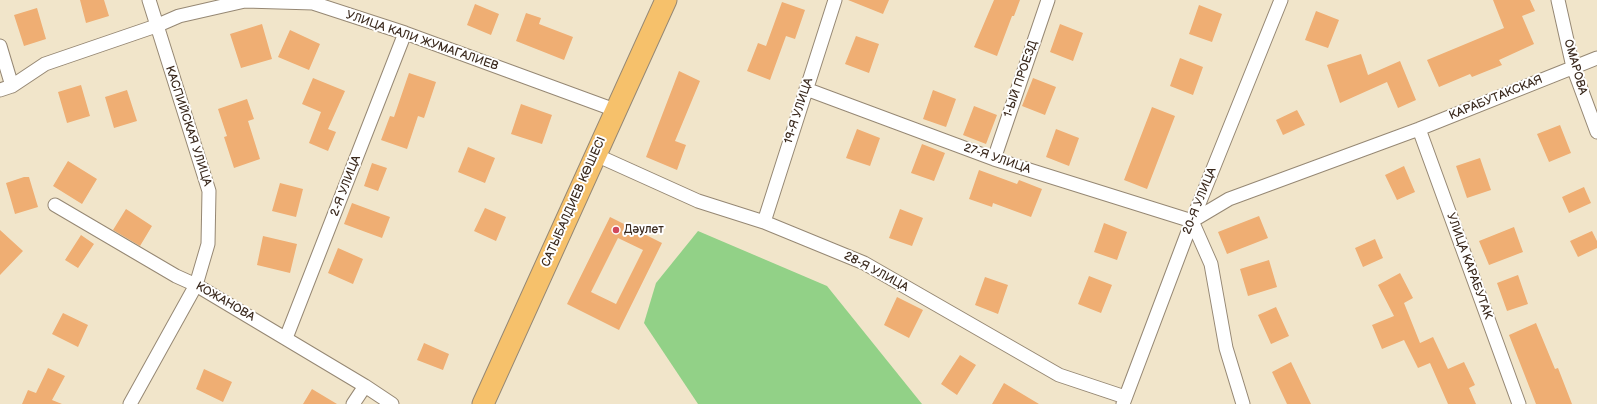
<!DOCTYPE html>
<html>
<head>
<meta charset="utf-8">
<style>
  body { margin:0 }
  canvas { display:block; background:#f1e5ca }
</style>
</head>
<body>
<canvas width="1597" height="404"></canvas>
<script>
const g = document.querySelector('canvas').getContext('2d');
g.lineJoin = 'round';
function fill(path, color) {
  g.fillStyle = color;
  g.fill(path, 'evenodd');
}
function trace(path, color, width, dash) {
  g.strokeStyle = color;
  g.lineWidth = width;
  g.lineCap = dash ? 'butt' : 'round';
  g.setLineDash(dash || []);
  g.stroke(path);
}
function label(font, color, halo, rows, align = 'center') {
  g.font = font + ' "Balsamiq Sans",sans-serif';
  g.lineWidth = 4;
  g.setLineDash([]);
  g.textBaseline = 'middle';
  g.strokeStyle = halo;
  g.fillStyle = color;
  for (const [text, x, y, turn = 0] of rows) {
    g.save();
    g.translate(x, y);
    g.rotate((+turn || 0) * Math.PI / 180);
    g.textAlign = isNaN(turn) ? turn : align;
    if (halo) g.strokeText(text, 0, 0);
    g.fillText(text, 0, 0);
    g.restore();
  }
}
fill(new Path2D(`
  M698,231L827,286L922,404H698L644,323L656,283Z`), '#92d187');
fill(new Path2D(`
  M80,0H104L109,16L86,23Z
  M848,0H889L883,14Z
  M994,0H1020L1014,16H1012L997,56L974,47Z
  M1493,0H1530L1535,11L1522,16L1534,44L1499,60L1502,65L1472,77L1470,74L1439,87L1427,60L1504,28Z
  M782,2L805,10L795,39L786,36L770,80L747,71L758,43L766,46Z
  M475,4L499,14L491,35L467,25Z
  M1199,5L1222,14L1212,42L1189,34Z
  M37,8L46,39L24,46L14,15Z
  M1316,11L1339,20L1328,48L1305,40Z
  M526,13L541,18L539,24L573,37L564,60L516,41Z
  M262,24L272,59L241,68L230,34Z
  M1060,24L1083,33L1073,61L1050,52Z
  M290,30L320,44L309,70L278,57Z
  M856,36L879,44L869,73L845,64Z
  M1361,54L1368,75L1400,61L1416,100L1398,108L1387,82L1340,103L1327,65Z
  M1180,58L1203,67L1193,95L1170,86Z
  M679,71L700,81L675,141L686,145L677,170L646,157Z
  M409,73L436,82L424,118L418,116L407,149L381,140L390,116L394,117Z
  M313,78L345,91L328,129L336,132L328,151L309,143L321,112L302,104Z
  M1033,78L1056,87L1045,115L1022,106Z
  M81,85L90,116L67,123L58,92Z
  M127,90L137,121L114,128L105,97Z
  M933,90L956,99L946,127L923,119Z
  M247,99L254,119L248,121L260,159L234,168L224,137L227,136L218,109Z
  M521,104L552,115L542,144L511,134Z
  M974,106L997,115L986,144L963,135Z
  M1152,107L1175,116L1147,189L1124,180Z
  M1297,110L1305,125L1283,135L1276,120Z
  M1560,125L1571,153L1549,162L1537,134Z
  M857,129L880,138L870,166L846,158Z
  M1056,129L1079,138L1069,166L1046,157Z
  M922,144L945,153L934,181L911,173Z
  M468,147L495,158L485,183L458,172Z
  M1480,158L1491,190L1467,198L1456,166Z
  M68,161L97,179L82,204L53,186Z
  M372,163L387,168L378,191L364,186Z
  M1404,166L1415,192L1397,200L1385,175Z
  M979,170L1017,184L1019,180L1042,189L1031,217L993,203L992,207L969,199Z
  M24,177H29L38,207L15,214L6,183Z
  M280,183L303,189L296,217L272,211Z
  M1584,187L1591,203L1569,213L1562,197Z
  M352,203L390,217L382,238L344,224Z
  M485,208L506,217L496,241L474,231Z
  M126,209L152,226L140,246L113,230Z
  M900,209L923,218L912,246L889,238Z
  M1259,216L1268,238L1227,254L1218,232Z
  M610,217L662,243L619,330L567,304ZM618,238L643,250L616,304L591,292Z
  M1104,223L1127,232L1117,260L1094,252Z
  M1514,227L1523,252L1489,265L1479,241Z
  M0,230L23,251L0,275Z
  M1592,231L1597,241V248L1578,257L1570,241Z
  M81,235L94,244L78,268L65,260Z
  M263,236L297,244L290,273L257,265Z
  M1375,239L1383,258L1363,267L1355,248Z
  M338,248L363,259L353,284L328,273Z
  M1269,260L1277,287L1248,296L1240,269Z
  M1400,273L1413,298L1404,303L1420,343L1433,337L1448,369L1464,362L1475,385L1469,388L1476,404H1448L1430,363L1418,368L1404,340L1382,349L1372,325L1394,316L1378,285Z
  M1518,275L1528,304L1507,311L1497,283Z
  M1089,276L1112,285L1101,313L1078,304Z
  M985,277L1008,285L998,314L975,305Z
  M897,297L923,310L909,338L884,325Z
  M1276,307L1289,336L1271,344L1258,315Z
  M63,313L88,325L78,347L52,334Z
  M1536,323L1555,369L1558,368L1572,404H1536L1509,335Z
  M424,343L449,354L443,370L417,360Z
  M960,355L976,365L957,395L941,384Z
  M1291,362L1311,404H1287L1272,372Z
  M48,368L65,376L52,400L62,404H22L28,390L36,393Z
  M204,369L232,382L223,402L196,389Z
  M1004,383L1039,404H992Z
  M312,389L337,404H303Z`), '#efae73');
const street = new Path2D(`
  M1558,0L1573,67L1597,132
  M0,46L12,86
  M806,89L994,159L1192,221
  M0,90L12,86L45,64L156,26L179,16L245,1L313,3L405,33L615,110
  M1419,129L1519,404
  M596,155L698,201L764,222L864,263L1059,375L1125,397
  M994,159L1048,0
  M55,205L176,276L196,285L365,386L392,404
  M1192,221L1229,199L1419,129L1597,58
  M1192,221L1211,264L1226,348L1243,404
  M764,222L835,0
  M286,338L405,33
  M130,404L196,285L208,244L209,191L149,0
  M353,404L365,386
  M1123,404L1192,221L1281,0`);
const primary = new Path2D(`
  M483,404L666,0`);
trace(street, '#968874', 15);
trace(primary, '#968874', 23);
trace(street, '#fff', 13);
trace(primary, '#f6c16b', 21);
for (const [x, y, r, color] of [
  [616,230,4,"#d1495b"]
]) {
  const dot = new Path2D();
  dot.arc(x, y, r, 0, 2 * Math.PI);
  g.fillStyle = color;
  g.fill(dot);
  trace(dot, '#fff', 1.5);
}
label('12px', '#3b2a1e', '#fff', [
  ["УЛИЦА КАЛИ ЖУМАГАЛИЕВ",422,41,19],
  ["ОМАРОВА",1575,67,74],
  ["1-ЫЙ ПРОЕЗД",1021,79,-71],
  ["КАРАБУТАКСКАЯ",1496,98,-22],
  ["19-Я УЛИЦА",799,111,-72],
  ["КАСПИЙСКАЯ УЛИЦА",188,126,72],
  ["27-Я УЛИЦА",997,159,19],
  ["2-Я УЛИЦА",346,186,-69],
  ["20-Я УЛИЦА",1200,201,-68],
  ["САТЫБАЛДИЕВ КӨШЕСІ",574,202,-66],
  ["УЛИЦА КАРАБУТАК",1469,266,70],
  ["28-Я УЛИЦА",876,272,28],
  ["КОЖАНОВА",225,302,30]
]);
label('12px', '#3b2a1e', '#fff', [
  ["Дәулет",624,230]
], 'left');
</script>
</body>
</html>
